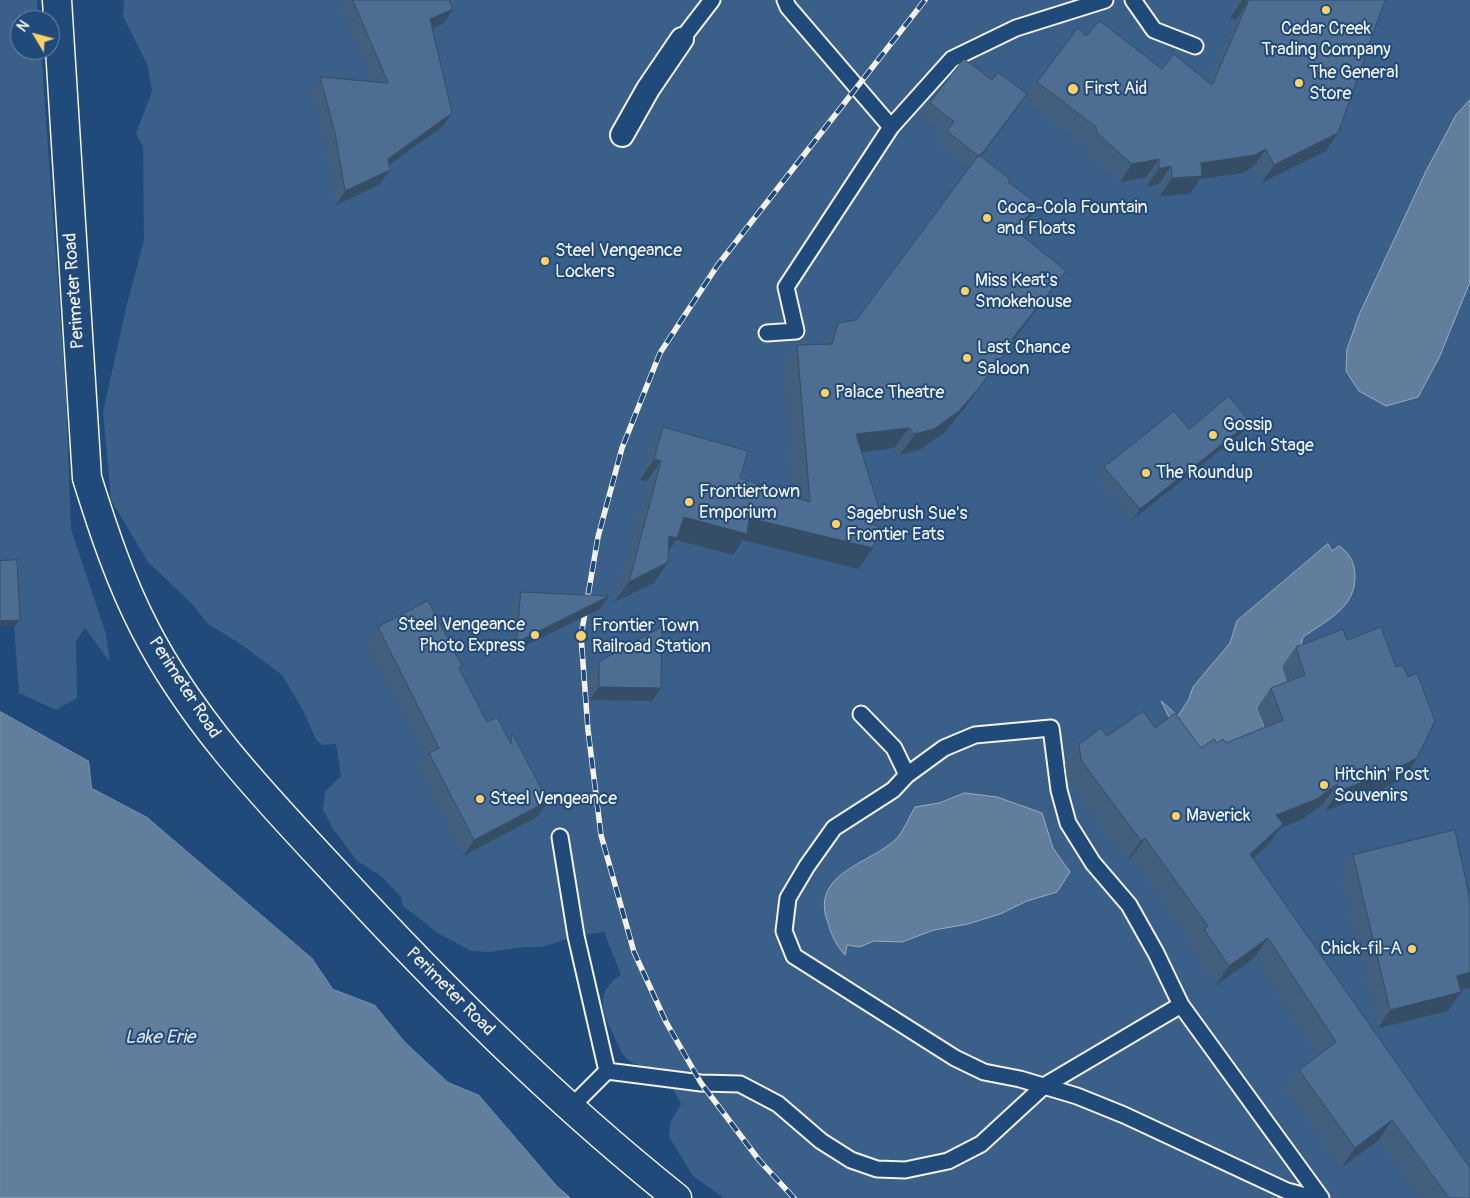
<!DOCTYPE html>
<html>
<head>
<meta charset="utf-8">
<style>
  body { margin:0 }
  #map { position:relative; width:1470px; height:1198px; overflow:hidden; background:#1f4a7a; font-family:Pangolin,sans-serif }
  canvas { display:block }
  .north { position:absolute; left:10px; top:10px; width:50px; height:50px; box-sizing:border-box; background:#1f4a7a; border:1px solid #748da6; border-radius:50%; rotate:307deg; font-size:14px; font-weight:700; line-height:20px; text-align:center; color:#f4f1e8 }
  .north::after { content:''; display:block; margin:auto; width:18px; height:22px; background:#ffd166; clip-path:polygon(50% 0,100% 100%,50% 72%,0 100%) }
</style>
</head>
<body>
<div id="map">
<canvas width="1470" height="1198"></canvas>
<div class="north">N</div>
</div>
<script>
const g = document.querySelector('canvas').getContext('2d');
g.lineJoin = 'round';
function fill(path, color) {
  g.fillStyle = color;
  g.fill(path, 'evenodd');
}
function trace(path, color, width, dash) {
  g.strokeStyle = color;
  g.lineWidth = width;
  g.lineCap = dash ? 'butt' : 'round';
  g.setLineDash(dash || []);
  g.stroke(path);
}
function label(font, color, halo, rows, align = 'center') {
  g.font = font + ' Pangolin,sans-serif';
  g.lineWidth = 4;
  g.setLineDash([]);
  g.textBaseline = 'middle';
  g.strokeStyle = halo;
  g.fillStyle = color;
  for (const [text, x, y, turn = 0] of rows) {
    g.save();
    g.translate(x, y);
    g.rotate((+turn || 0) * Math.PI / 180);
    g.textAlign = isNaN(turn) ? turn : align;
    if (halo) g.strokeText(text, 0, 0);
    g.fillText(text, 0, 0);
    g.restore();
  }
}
fill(new Path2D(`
  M0,0H37L38,20H20V50H41L66,396L71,529L106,634L110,662L85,628L76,641L77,698L56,710L19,693L14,626L0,566Z
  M124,0H1470V1198H724L693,1176L669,1137L670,1123L681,1104L662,1068C650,1067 633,1067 625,1057C620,1051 617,1042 614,1036C602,1012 594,992 621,975L604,932L576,936L542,947H525L489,952L471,951L438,933L403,906L401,897L381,876L357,861L333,829L323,810L325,792L341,776L336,744L323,745L316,740L302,708L282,675L245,647L208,624L192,604L148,562L111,500L103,412L127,304L144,240L143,147L136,133L152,91L147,64L123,16Z`), '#3a5f88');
const water = new Path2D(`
  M1470,100V282L1439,358L1418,397L1386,406L1359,391L1346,371L1347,349L1359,315L1426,171L1456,115Z
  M1328,544L1332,551L1339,546C1350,554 1354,561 1355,575C1356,608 1327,620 1303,637L1300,649L1282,667L1292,694L1257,707L1269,740L1216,770L1171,721L1161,701L1178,716L1189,699L1193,687L1230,643L1237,621Z
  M0,711L89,761L92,788L147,817L312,958L333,989L375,1005L405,1042L448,1082L479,1095L558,1187L570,1198H0Z
  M965,793L997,797L1042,813L1053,848L1070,872L1057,892L1027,901L1000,914L968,924L934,930L902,942L874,941L860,947L847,945L845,955C834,943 831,933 826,917C814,873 870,863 895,840C903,833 909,817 915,807L939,803Z`);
fill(water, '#627e9d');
trace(water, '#9cacbb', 1);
fill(new Path2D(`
  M0,708L90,759L94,787L149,815L314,956L335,987L376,1003L407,1040L449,1080L480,1093L560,1186L573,1198L558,1187L479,1095L448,1082L405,1042L375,1005L333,989L312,958L147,817L92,788L89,761L0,711Z`), '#1f4a7a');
const service = new Path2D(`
  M785,0L788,7L891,127
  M1133,0L1154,30L1195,46
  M682,39L712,0
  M767,333L796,331L786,287L891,127L952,59L1016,28L1105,0
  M861,714L894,748L907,775
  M560,837L576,936L607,1071
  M570,1108L607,1071L701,1083L740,1084L778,1104L821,1141L851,1160L877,1169L905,1170L948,1161L981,1144L1044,1086L1181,1005
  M1313,1198L1287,1191L1124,1115L1077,1096L1020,1079L984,1072L955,1058L794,956L784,931L788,898L807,866L834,828L893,790L907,775L944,748L975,735L1051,728L1059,790L1068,823L1093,863L1129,905L1156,953L1181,1005L1321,1198`);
const pedestrian = new Path2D(`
  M622,135L648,89L682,39`);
const minor = new Path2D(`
  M57,0L87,478C103,529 120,581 145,629C192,721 264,796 334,871C441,987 553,1099 677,1198`);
trace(service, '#f4f1e8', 19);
trace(pedestrian, '#f4f1e8', 26);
trace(minor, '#f4f1e8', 31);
trace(service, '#1f4a7a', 15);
trace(pedestrian, '#1f4a7a', 22);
trace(minor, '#1f4a7a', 28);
const rail = new Path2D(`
  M794,1198L759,1160L701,1083L666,1022L634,952L601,835L588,730L581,636L598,537L622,448L660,353L717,266L925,0`);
trace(rail, '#f4f1e8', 5.5);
trace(rail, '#1f4a7a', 4, [11]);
fill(new Path2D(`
  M337,0H449L443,24L432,28L452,113L442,127L389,165L380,184L335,206L325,147L310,91L320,77L371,82Z
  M1236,0H1385L1326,151L1261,183L1253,167L1242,173L1200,179L1190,194L1160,196L1159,184L1146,187V177L1120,182L1084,151V145L1024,100L1037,82L1086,36L1162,69L1208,83L1236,20L1230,18Z
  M930,103L1018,107L981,156L1008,182L1039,205L1024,226L1018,232L1066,271L1051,291L1013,340L1000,362L964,409L944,433L919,450L900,455L894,448L862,452L871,524L873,548L858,569L743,540L733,555L676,540L668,551V562L654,583L614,602L647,481L640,480L648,447L663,427L740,478L793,496L783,365L797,345L823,344L838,323L856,320L969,168L938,144L945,134L921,116Z
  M1250,422L1242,433L1132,520L1096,478L1104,467L1189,429Z
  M521,592L600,609L508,654L512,605Z
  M378,627L460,670L487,722L508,739L512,733L548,801L537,817L463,856L418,769L426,758L366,642Z
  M1347,640L1417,758L1404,778L1380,790L1325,811L1323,804L1303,819L1280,828L1269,844L1253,858L1470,1198H1420L1379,1140L1341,1168L1285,1090L1299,1070L1318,1055L1254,958L1215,986L1190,949L1193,944L1131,858L1127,860L1067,779L1065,764L1079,744L1107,736L1155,728L1201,748L1217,743H1226L1265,728L1257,708L1271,688L1287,682L1282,667L1296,647Z
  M599,662L661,688L652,701L590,700V675Z
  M1353,855L1470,900V988L1460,990L1461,992L1448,1011L1378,1028L1340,874Z`), '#425f7e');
fill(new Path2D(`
  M1242,0L1248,2L1236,20L1230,18Z
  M453,9L443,24L420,33L430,19Z
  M1027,94L1018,107L971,169L979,157Z
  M452,113L442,127L378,173L388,159Z
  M1338,133L1326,151L1261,183L1274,165Z
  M1266,149L1253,167L1242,173L1200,179L1190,194L1160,196L1172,178L1201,163Z
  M1159,159L1146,177L1120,182L1132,164Z
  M1171,166L1159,184L1146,187L1159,169Z
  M390,170L380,184L335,206L345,191Z
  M1039,205L1024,226L999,250L1014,229Z
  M1066,271L1051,291L998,360L1012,339Z
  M1014,341L964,409L944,433L919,450L900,455L915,434Z
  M1250,422L1242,433L1132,520L1140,509Z
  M909,428L894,448L842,455L856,434Z
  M654,459L661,461L647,481L640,480Z
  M880,511L866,531L858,532L873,512Z
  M684,517L749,518L873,548L858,569L743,540L733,555L676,540L663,559L669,536Z
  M668,562L654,583L614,602L629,582Z
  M609,596L600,609L508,654L517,642Z
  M20,620L15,626L0,627V621Z
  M599,687L661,688L652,701L590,700Z
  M1417,758L1404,778L1380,790L1325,811L1339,791Z
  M1337,784L1323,804L1303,819L1280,828L1269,844L1236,874L1276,815Z
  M548,801L537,817L463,856L474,840Z
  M1145,838L1131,858L1127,860L1141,841Z
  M1268,938L1254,958L1215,986L1229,966Z
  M1470,972V988L1444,994L1457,976Z
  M1461,992L1448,1011L1378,1028L1390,1010Z
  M1392,1120L1379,1140L1341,1168L1355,1148Z`), '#364d66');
const building = new Path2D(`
  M353,0H449L453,9L430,19L452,113L388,159L390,170L345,191L335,133L320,77L388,83Z
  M1243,0H1385L1338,133L1274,165L1266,149L1255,155L1201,163L1202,176L1172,178L1171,166L1159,169V159L1132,164L1097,133L1096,127L1037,82L1078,28L1086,36L1100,21L1162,69L1174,54L1212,85L1248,2Z
  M964,59L992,80L998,72L1027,94L980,156L979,155L978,156L947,131L954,122L930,103Z
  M979,155L1010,179L1008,182L1039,205L1014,229L1066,271L1012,339L1014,341L979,388L958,412L934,429L915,434L909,428L856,434L880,511L873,512L874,519L868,520L869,523L879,527L873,548L749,518L747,534L684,517L677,538L669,536L668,562L629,582L661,461L654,459L663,427L748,451L740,478L810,502L797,345L832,344L838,323L856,320Z
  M1229,396L1250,422L1140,509L1104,467L1174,411L1189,429Z
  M17,560L20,620L0,621V561Z
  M521,592L609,596L517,642Z
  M428,601L462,666L459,668L487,722L497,717L511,744L512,733L548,801L474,840L429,753L439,748L378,627Z
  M662,627L661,688L599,687V662Z
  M1381,627L1396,667L1403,665L1408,677L1417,673L1435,721L1417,758L1394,770L1339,791L1337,784L1317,799L1276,815L1283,824L1250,854L1470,1168V1198H1449L1392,1120L1355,1148L1299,1070L1336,1042L1268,938L1229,966L1204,929L1208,926L1145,838L1141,841L1081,760L1079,744L1101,728L1107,736L1143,711L1155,728L1175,713L1201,748L1214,739L1217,743L1223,739L1226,743L1283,720L1271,688L1305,675L1296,647L1343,629L1347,640Z
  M1455,830L1470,900V972L1457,976L1461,992L1390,1010L1353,855Z`);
fill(building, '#4d6e92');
trace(building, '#364d66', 1);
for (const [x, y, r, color] of [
  [1326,10,5,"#ffd166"],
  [1299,83,5,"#ffd166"],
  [1073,89,6,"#ffd166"],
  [987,218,5,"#ffd166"],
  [545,261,5,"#ffd166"],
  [965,291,5,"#ffd166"],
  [967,358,5,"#ffd166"],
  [825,393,5,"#ffd166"],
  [1213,435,5,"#ffd166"],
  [1146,473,5,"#ffd166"],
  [689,502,5,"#ffd166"],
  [836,524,5,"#ffd166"],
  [535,635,5,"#ffd166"],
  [581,636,6,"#ffd166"],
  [1324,785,5,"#ffd166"],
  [480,799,5,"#ffd166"],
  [1176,816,5,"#ffd166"],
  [1412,949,5,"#ffd166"]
]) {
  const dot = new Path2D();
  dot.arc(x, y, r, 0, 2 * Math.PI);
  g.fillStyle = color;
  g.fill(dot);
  trace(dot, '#1f4a7a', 2);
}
label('18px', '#f4f1e8', '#1f4a7a', [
  ["Cedar Creek",1326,29,"center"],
  ["Trading Company",1326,50,"center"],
  ["The General",1309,73],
  ["Store",1309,94],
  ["First Aid",1084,89],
  ["Coca-Cola Fountain",997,208],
  ["and Floats",997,229],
  ["Steel Vengeance",555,251],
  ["Lockers",555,272],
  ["Miss Keat's",975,281],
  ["Smokehouse",975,302],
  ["Last Chance",977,348],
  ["Saloon",977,369],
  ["Palace Theatre",835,393],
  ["Gossip",1223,425],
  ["Gulch Stage",1223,446],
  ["The Roundup",1156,473],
  ["Frontiertown",699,492],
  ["Emporium",699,513],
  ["Sagebrush Sue's",846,514],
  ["Frontier Eats",846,535],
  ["Steel Vengeance",525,625,"right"],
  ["Photo Express",525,646,"right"],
  ["Frontier Town",592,626],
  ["Railroad Station",592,647],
  ["Hitchin' Post",1334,775],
  ["Souvenirs",1334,796],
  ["Steel Vengeance",490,799],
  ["Maverick",1186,816],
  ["Chick-fil-A",1402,949,"right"]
], 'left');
label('18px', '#f4f1e8', '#1f4a7a', [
  ["Perimeter Road",75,291,-94],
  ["Perimeter Road",184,688,57],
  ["Perimeter Road",450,992,45]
]);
label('italic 19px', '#dee0dd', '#1f4a7a', [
  ["Lake Erie",160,1038]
]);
</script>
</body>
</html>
